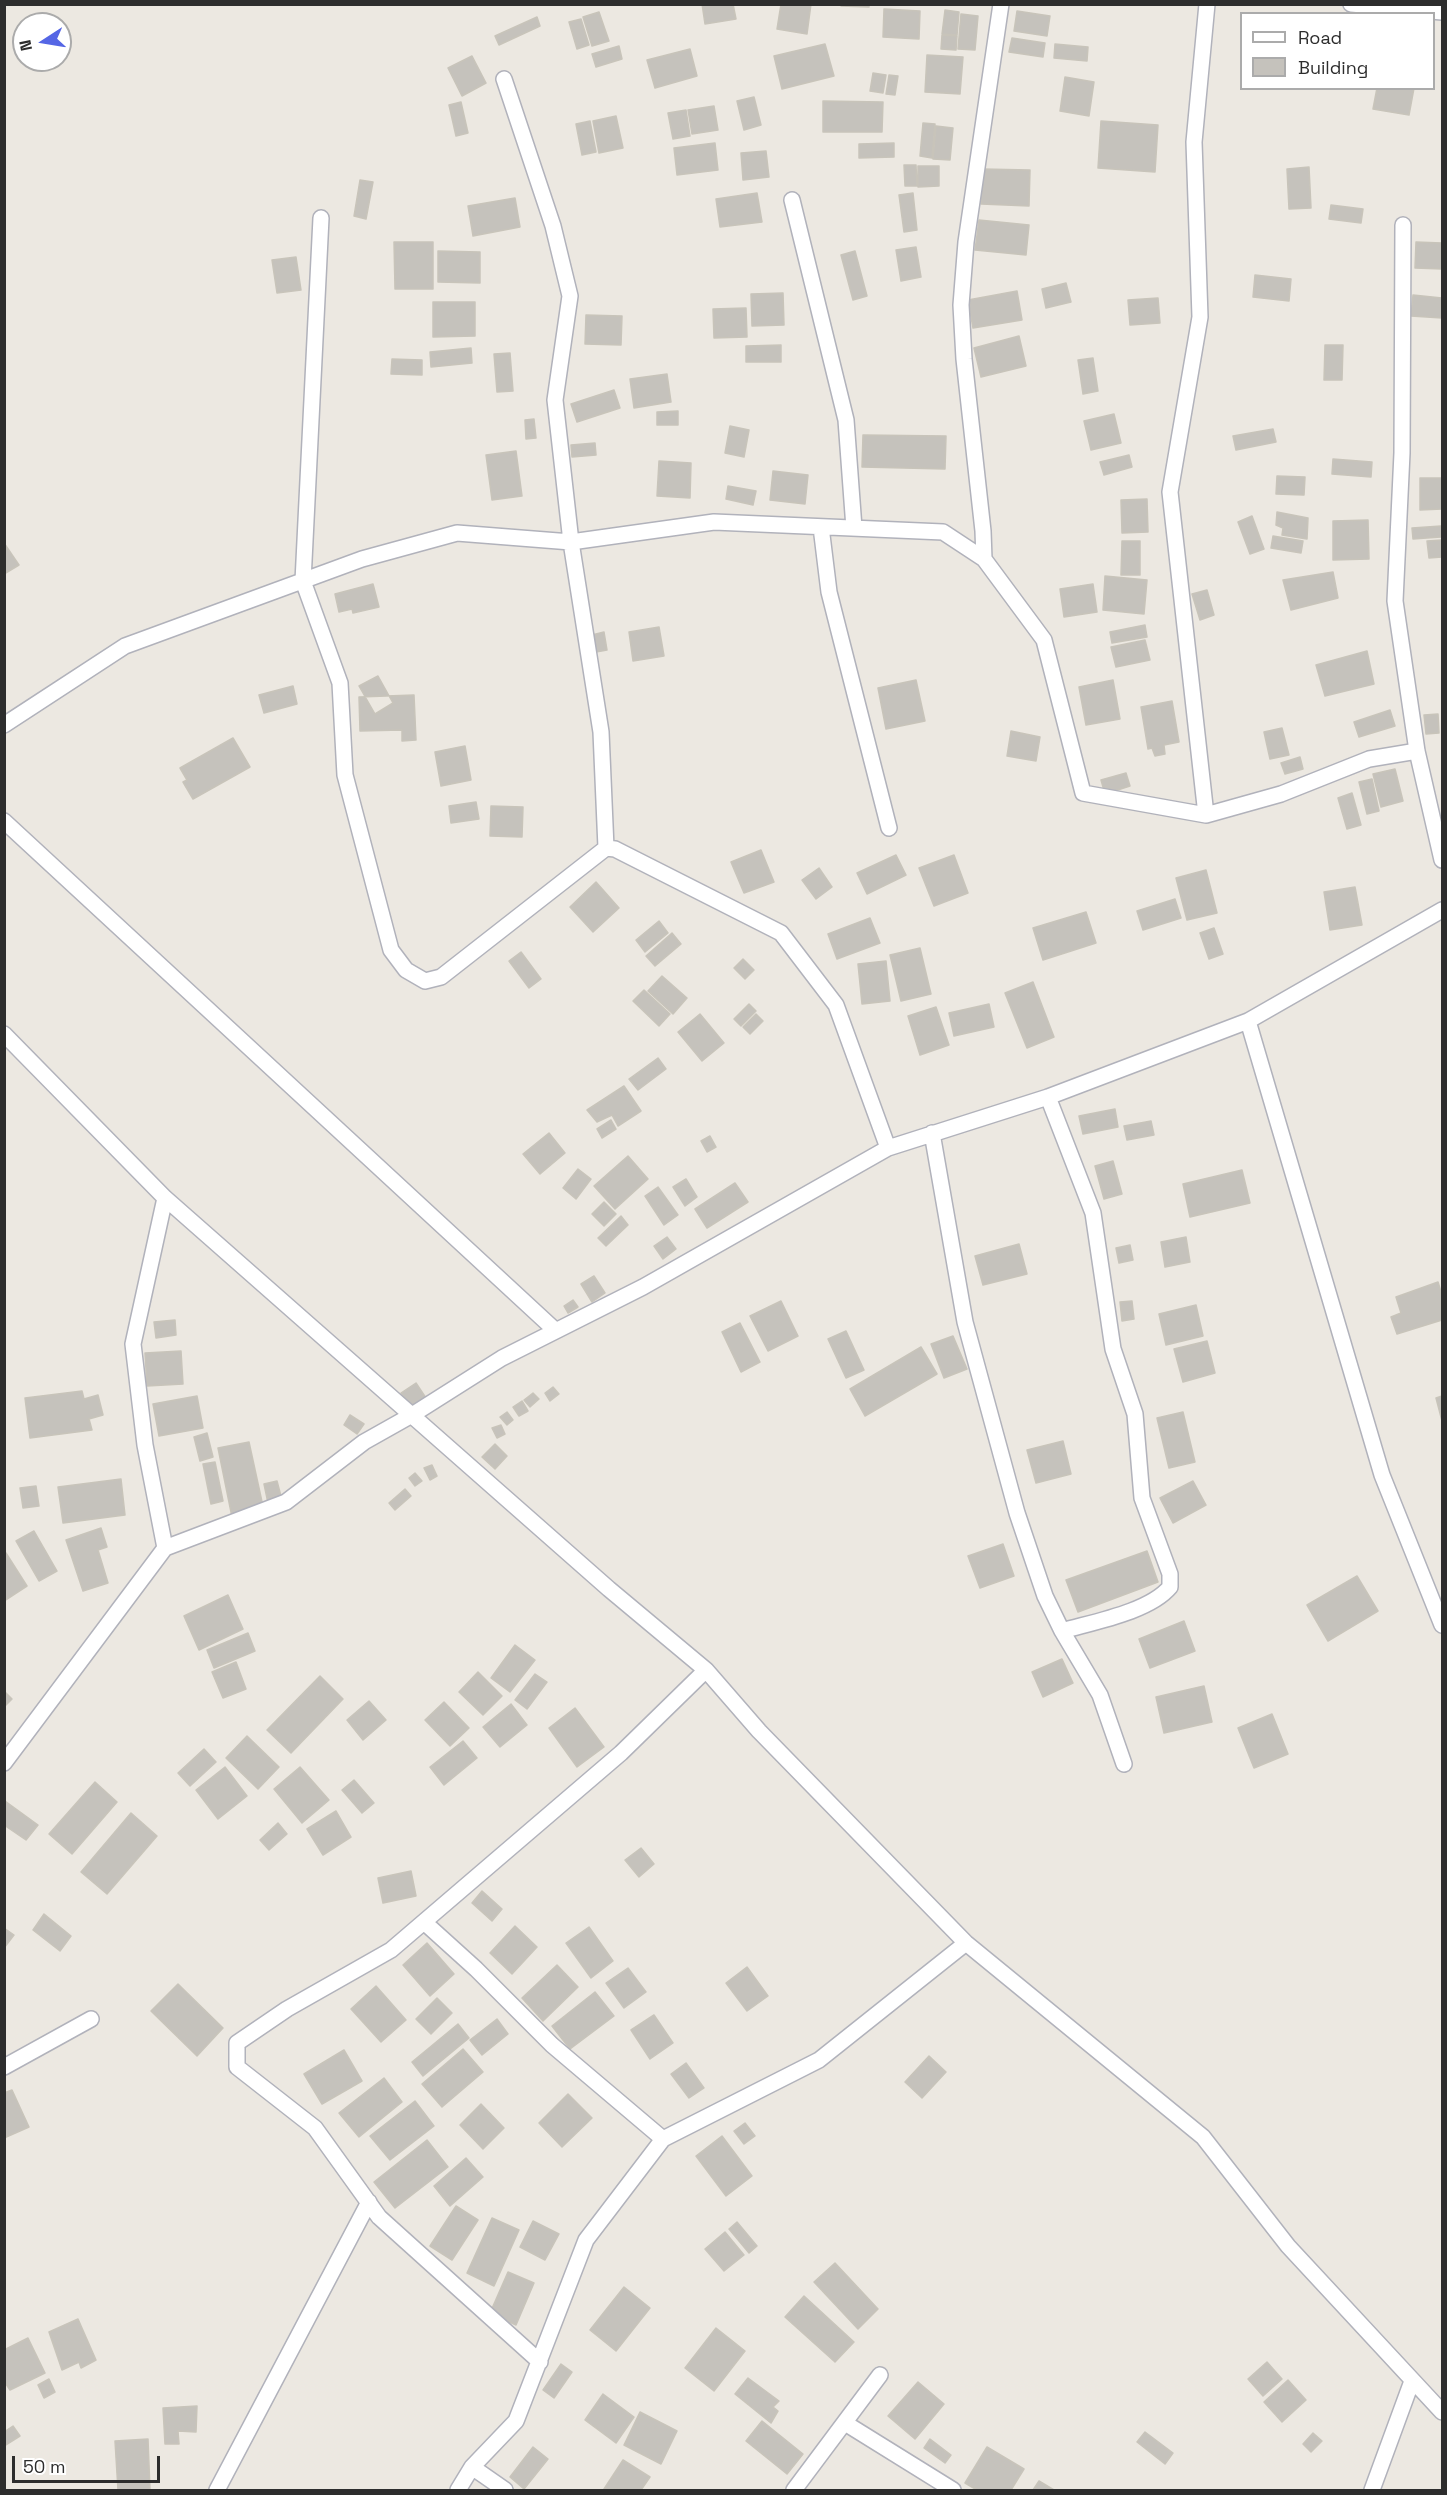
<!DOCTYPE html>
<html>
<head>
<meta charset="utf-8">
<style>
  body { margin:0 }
  #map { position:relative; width:1447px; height:2495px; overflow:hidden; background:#ece8e1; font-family:"Space Grotesk",sans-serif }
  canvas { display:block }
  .frame { position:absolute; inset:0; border:6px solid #2d2d2d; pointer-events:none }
  .legend { position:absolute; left:1240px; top:12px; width:195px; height:78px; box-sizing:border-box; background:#fff; border:2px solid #ababab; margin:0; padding:8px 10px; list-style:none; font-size:18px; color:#2d2d2d }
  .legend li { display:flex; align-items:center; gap:12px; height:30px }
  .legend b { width:30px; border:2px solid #ababab }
  .north { position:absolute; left:12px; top:12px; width:60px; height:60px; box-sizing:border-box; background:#fff; border:2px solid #ababab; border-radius:50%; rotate:258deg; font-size:16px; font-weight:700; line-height:24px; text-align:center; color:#2d2d2d }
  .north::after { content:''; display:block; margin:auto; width:21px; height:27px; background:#5566e5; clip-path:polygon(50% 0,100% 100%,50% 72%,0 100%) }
  .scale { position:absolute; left:12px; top:2456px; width:148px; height:27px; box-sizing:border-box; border:3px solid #2d2d2d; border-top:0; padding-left:8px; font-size:18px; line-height:21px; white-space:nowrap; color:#2d2d2d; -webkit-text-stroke:4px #fff; paint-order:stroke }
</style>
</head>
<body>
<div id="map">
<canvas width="1447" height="2495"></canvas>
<div class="frame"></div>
<ul class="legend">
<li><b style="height:8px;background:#fff"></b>Road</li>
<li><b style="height:16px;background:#c5c2bc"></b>Building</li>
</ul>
<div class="north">N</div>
<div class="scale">50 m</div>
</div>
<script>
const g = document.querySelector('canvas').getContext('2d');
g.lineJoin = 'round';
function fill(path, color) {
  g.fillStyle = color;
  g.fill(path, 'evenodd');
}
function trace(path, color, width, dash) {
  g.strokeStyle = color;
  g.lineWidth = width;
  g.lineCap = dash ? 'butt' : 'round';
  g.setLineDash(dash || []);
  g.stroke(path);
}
const building = new Path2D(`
  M702,4H733L736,19L705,24Z
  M781,4H811L807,34L777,29Z
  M841,4H869V7L841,6Z
  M884,9L920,11L919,39L883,37Z
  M945,10L959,12L957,35L942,34Z
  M1017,11L1050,16L1047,36L1014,31Z
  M599,12L609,41L592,46L583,17Z
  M961,14L978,16L975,50L958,49Z
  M537,17L540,26L499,45L495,36Z
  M581,19L589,45L577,49L569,22Z
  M942,35L957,36L956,50L941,49Z
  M1012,38L1045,43L1043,57L1009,52Z
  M825,44L834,76L782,89L774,56Z
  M1055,44L1088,47L1087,61L1054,58Z
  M619,46L622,59L596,67L592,54Z
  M690,49L697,76L655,88L647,60Z
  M927,55L963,57L960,94L925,92Z
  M472,56L486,83L462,96L448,68Z
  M873,73L886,75L883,93L870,91Z
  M889,75L898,76L895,95L886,94Z
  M1065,77L1094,82L1089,116L1060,111Z
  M1377,88H1414L1409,115L1373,109Z
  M754,97L761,125L744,130L737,101Z
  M823,101L883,102L882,132H823Z
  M461,102L468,133L456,136L449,105Z
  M714,106L718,130L692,134L688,110Z
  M686,110L690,136L673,139L668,113Z
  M616,116L623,148L599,153L593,121Z
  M590,121L596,152L582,155L576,124Z
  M1101,121L1158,125L1155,172L1098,168Z
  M923,123L935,124L932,158L920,156Z
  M936,126L953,128L950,160L933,159Z
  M715,143L718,170L677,175L674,148Z
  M894,143V157L859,158V144Z
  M766,151L769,177L743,180L741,153Z
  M904,165H916L917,186H905Z
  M918,166H939V186L918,187Z
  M1309,167L1311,208L1289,209L1287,169Z
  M982,169L1030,170L1029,206L981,204Z
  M360,180L373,182L366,219L354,216Z
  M757,193L762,222L720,227L716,199Z
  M913,193L917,230L904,232L899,195Z
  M515,198L520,227L473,236L468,206Z
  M1331,205L1363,209L1361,223L1329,219Z
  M979,220L1029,225L1026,255L975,250Z
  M394,242H433V289H395Z
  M1416,242L1442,243V269L1415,268Z
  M916,247L921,277L901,281L896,250Z
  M438,251L480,252V283L438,282Z
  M855,251L867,296L853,300L841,255Z
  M296,257L301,290L277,293L272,260Z
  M1255,275L1291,279L1289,301L1253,297Z
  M1066,283L1071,302L1046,308L1042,289Z
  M1017,291L1022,320L973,328L968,300Z
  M783,293L784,325L752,326L751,294Z
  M1413,295L1442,298V318L1411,316Z
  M1158,298L1160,323L1130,325L1128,300Z
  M433,302H475V336L433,337Z
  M746,308L747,337L714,338L713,309Z
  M586,315L622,316L621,345L585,344Z
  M1019,336L1026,366L981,377L974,348Z
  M781,345V362H746V346Z
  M1325,345H1343L1342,380H1324Z
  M471,348L472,363L431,367L430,352Z
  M510,353L513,391L497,392L494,354Z
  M1093,358L1098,391L1083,394L1078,360Z
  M392,359L422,360V375L391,374Z
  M667,374L671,402L634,408L630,379Z
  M614,390L620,408L577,422L571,404Z
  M678,411V425H657V412Z
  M1114,414L1121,443L1091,450L1084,421Z
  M534,419L536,438L526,439L525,420Z
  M730,426L749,430L744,457L725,453Z
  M1273,429L1276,442L1236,450L1233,436Z
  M863,435L946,436L945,469L862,467Z
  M595,443L596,455L572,457L571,445Z
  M516,451L522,496L492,500L486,455Z
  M1129,455L1132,467L1104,475L1100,462Z
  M1333,459L1372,462L1371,477L1332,474Z
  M659,461L691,463L690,498L657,496Z
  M773,471L808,475L805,504L770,500Z
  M1277,476L1305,477L1304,495L1276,494Z
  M1420,478H1442V509L1420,510Z
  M728,486L756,491L753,505L726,499Z
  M1147,499L1148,532L1122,533L1121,500Z
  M1277,512L1308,518L1307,539L1282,535L1283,528L1276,525Z
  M1252,516L1264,549L1250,554L1238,522Z
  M1368,520L1369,559L1333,560V521Z
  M1441,526V537L1413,539L1412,528Z
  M1273,536L1303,541L1301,553L1271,548Z
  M1442,540V557L1429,558L1427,541Z
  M1122,541H1140V575H1121Z
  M4,543L19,565L4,574Z
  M1333,572L1338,598L1291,610L1283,580Z
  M1105,576L1147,580L1144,614L1103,610Z
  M373,584L379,607L353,613L352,609L339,612L335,594Z
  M1093,584L1097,612L1064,617L1060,589Z
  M1207,590L1214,615L1200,620L1192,594Z
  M1145,625L1147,637L1112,643L1110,632Z
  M659,627L664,656L633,661L629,632Z
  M604,632L607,650L596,652L592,635Z
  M1145,640L1150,660L1116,667L1111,647Z
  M1367,651L1374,684L1325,696L1316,665Z
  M378,676L393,703L375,714L359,686Z
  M916,680L925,721L886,729L878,688Z
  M1113,680L1120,719L1086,725L1079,687Z
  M293,686L297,704L264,713L259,695Z
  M414,695L416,740L402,741V730L360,731L359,697Z
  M1172,701L1179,742L1164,745L1165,754L1155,756L1152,748L1148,749L1141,707Z
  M1390,710L1395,726L1359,737L1354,722Z
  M1438,714L1439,733L1426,734L1424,715Z
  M1282,728L1289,755L1270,759L1264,732Z
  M1011,731L1040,737L1036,761L1007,756Z
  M233,738L250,767L193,799L183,782L187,780L180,768Z
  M465,746L471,780L441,786L435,752Z
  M1300,757L1303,769L1285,774L1281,763Z
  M1395,769L1403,801L1381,807L1373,774Z
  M1126,773L1130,786L1105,794L1101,780Z
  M1372,779L1379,811L1367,814L1359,782Z
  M1352,793L1361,825L1347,829L1338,798Z
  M476,802L479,819L451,823L449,806Z
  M491,806L523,807L522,837L490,836Z
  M761,850L774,882L744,893L731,862Z
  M896,855L906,875L867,894L857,873Z
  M954,855L968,893L934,906L919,868Z
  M819,868L832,887L816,899L802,880Z
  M1206,870L1217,913L1187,920L1176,878Z
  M596,882L619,908L593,932L570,907Z
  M1355,887L1362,925L1330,930L1324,892Z
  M1175,899L1181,918L1143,930L1137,911Z
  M1086,912L1096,943L1043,960L1033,928Z
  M870,918L880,943L837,959L828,934Z
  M659,921L668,933L645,952L636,940Z
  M1214,928L1223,954L1209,959L1200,933Z
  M672,933L681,944L655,966L646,956Z
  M920,948L931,994L901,1001L890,955Z
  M521,952L541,979L529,988L509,961Z
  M743,959L754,970L745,979L734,968Z
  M886,961L890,1001L862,1004L858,964Z
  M662,976L687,998L673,1014L648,991Z
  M1033,982L1054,1037L1027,1048L1005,993Z
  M644,990L670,1014L659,1026L633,1001Z
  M749,1004L756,1011L741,1026L734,1019Z
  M989,1004L994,1027L954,1036L949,1013Z
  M936,1007L949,1045L920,1055L908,1016Z
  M700,1014L724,1043L702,1061L678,1032Z
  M756,1014L763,1021L750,1034L743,1027Z
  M658,1058L666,1069L638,1090L629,1079Z
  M624,1086L641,1111L618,1126L612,1115L597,1122L587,1110Z
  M1115,1109L1118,1127L1083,1134L1079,1116Z
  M611,1120L616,1129L602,1138L597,1129Z
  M1151,1121L1154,1135L1127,1140L1124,1126Z
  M549,1133L565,1153L540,1174L523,1154Z
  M710,1136L716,1147L707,1152L701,1141Z
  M628,1156L648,1179L615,1209L594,1186Z
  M1113,1161L1122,1194L1104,1199L1095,1166Z
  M578,1169L591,1179L576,1199L563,1188Z
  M1242,1170L1250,1203L1190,1217L1183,1184Z
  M686,1179L697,1197L685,1206L673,1187Z
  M735,1183L748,1202L707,1228L695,1209Z
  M658,1187L678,1215L664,1225L645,1196Z
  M604,1202L616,1214L604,1226L592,1214Z
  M621,1216L628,1225L606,1246L598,1238Z
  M667,1237L676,1249L663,1259L654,1246Z
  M1186,1237L1190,1262L1165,1267L1161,1242Z
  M1019,1244L1027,1274L983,1285L975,1256Z
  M1130,1245L1133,1260L1119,1263L1116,1248Z
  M594,1276L605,1293L592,1302L581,1284Z
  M1438,1282L1442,1295V1320L1397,1334L1391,1317L1401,1313L1396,1297Z
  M573,1300L578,1307L568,1313L564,1306Z
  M781,1301L798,1336L768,1351L750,1316Z
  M1132,1301L1134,1319L1122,1321L1120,1302Z
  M1196,1305L1203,1336L1166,1345L1159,1314Z
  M175,1320L176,1335L156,1338L154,1322Z
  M740,1323L760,1362L741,1372L722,1332Z
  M846,1331L864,1370L846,1378L828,1339Z
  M953,1336L967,1369L944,1378L931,1344Z
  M1207,1341L1215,1373L1183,1382L1174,1349Z
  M921,1347L937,1374L865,1416L850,1389Z
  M181,1351L183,1384L147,1386L145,1353Z
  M416,1383L428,1401L413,1411L401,1393Z
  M553,1387L559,1394L550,1401L545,1393Z
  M82,1391L84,1399L98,1395L103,1415L89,1419L92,1430L30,1438L25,1398Z
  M533,1393L539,1399L530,1407L524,1400Z
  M197,1396L203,1428L159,1436L153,1404Z
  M1442,1396V1421L1436,1398Z
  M522,1401L528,1411L519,1416L513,1407Z
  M507,1412L513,1420L507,1425L500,1417Z
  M1183,1412L1195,1462L1169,1468L1157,1418Z
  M350,1415L364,1424L357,1434L344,1425Z
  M501,1425L505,1434L497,1438L492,1428Z
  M207,1433L213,1457L200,1461L194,1437Z
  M1063,1441L1071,1474L1036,1483L1027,1450Z
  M249,1442L264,1511L232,1517L218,1448Z
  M495,1444L507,1456L495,1469L482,1457Z
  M215,1462L223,1501L211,1504L203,1464Z
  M432,1465L437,1476L430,1480L424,1468Z
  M415,1473L422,1481L415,1486L409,1478Z
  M121,1479L125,1515L63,1523L58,1487Z
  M277,1481L282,1500L268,1503L264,1484Z
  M1193,1481L1206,1505L1173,1523L1160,1498Z
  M36,1486L39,1506L23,1508L20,1488Z
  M405,1489L411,1496L395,1510L389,1503Z
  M101,1528L107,1547L98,1550L108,1583L83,1591L66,1540Z
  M34,1531L57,1571L39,1581L16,1541Z
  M1003,1544L1014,1576L980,1588L968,1556Z
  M1147,1551L1158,1582L1078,1612L1066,1580Z
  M6,1553L27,1586L4,1601V1554Z
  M1357,1576L1378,1611L1328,1641L1307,1605Z
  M228,1595L243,1629L199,1650L184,1616Z
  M1184,1621L1195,1651L1150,1668L1139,1639Z
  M248,1633L255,1651L214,1668L207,1650Z
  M515,1645L535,1660L510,1692L491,1678Z
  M1062,1659L1073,1683L1043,1697L1032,1672Z
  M236,1662L246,1689L223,1698L212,1672Z
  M478,1672L502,1696L483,1715L459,1692Z
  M535,1674L547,1682L527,1709L515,1700Z
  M320,1676L343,1699L291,1753L267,1730Z
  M1204,1686L1212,1722L1164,1733L1156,1697Z
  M4,1691L12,1699L4,1707Z
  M369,1701L386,1720L363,1740L347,1720Z
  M444,1702L469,1728L450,1746L425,1720Z
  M511,1704L527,1725L500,1747L483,1727Z
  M575,1708L604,1747L577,1767L549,1728Z
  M1272,1714L1288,1754L1254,1768L1238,1728Z
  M247,1736L279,1767L258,1789L226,1758Z
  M463,1741L477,1758L444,1785L430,1767Z
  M204,1749L216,1762L190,1786L178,1773Z
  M225,1767L247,1796L218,1819L196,1790Z
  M300,1767L329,1800L302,1823L274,1789Z
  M354,1780L374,1803L362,1813L342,1790Z
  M95,1782L117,1802L72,1854L49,1834Z
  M5,1801L38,1825L26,1840L4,1825Z
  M336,1811L351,1837L323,1855L307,1829Z
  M131,1813L157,1836L107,1894L81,1872Z
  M278,1823L287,1834L269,1850L260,1840Z
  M641,1848L654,1864L639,1877L625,1860Z
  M411,1871L416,1896L383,1903L378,1878Z
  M482,1891L502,1909L492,1921L472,1903Z
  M44,1914L71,1936L60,1951L33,1930Z
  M515,1926L537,1947L512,1974L490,1953Z
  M589,1927L613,1961L591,1978L566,1943Z
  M4,1928L14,1935L4,1948Z
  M427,1943L454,1974L430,1996L403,1965Z
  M557,1965L578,1987L543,2021L522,1998Z
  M747,1967L768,1996L747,2011L726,1983Z
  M628,1968L646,1992L624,2008L606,1983Z
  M178,1984L223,2028L197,2056L151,2011Z
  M376,1986L406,2020L381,2042L351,2009Z
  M595,1992L614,2016L570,2049L552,2026Z
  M437,1998L452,2013L431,2034L416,2019Z
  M654,2015L673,2043L650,2059L631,2030Z
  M497,2019L508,2034L482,2055L470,2040Z
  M458,2024L469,2038L423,2076L412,2062Z
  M463,2049L483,2072L442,2107L422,2084Z
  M344,2050L362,2081L322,2104L304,2074Z
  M929,2056L946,2072L922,2098L905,2082Z
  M686,2063L704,2088L689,2098L671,2074Z
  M384,2078L402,2102L359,2137L339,2113Z
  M12,2090L29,2127L4,2138V2093Z
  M568,2094L592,2118L562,2147L539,2123Z
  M415,2101L434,2126L390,2160L370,2136Z
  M481,2104L504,2128L483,2149L460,2125Z
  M745,2123L755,2136L744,2144L734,2131Z
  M722,2136L752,2176L726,2196L696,2156Z
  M427,2140L448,2167L395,2208L374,2182Z
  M466,2158L483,2177L450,2206L434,2186Z
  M456,2206L478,2220L452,2260L430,2246Z
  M492,2218L519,2230L494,2286L467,2273Z
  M533,2221L559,2234L545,2260L520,2247Z
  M737,2222L757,2246L749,2253L729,2229Z
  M725,2232L744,2255L724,2271L705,2249Z
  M835,2263L878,2309L858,2329L814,2282Z
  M508,2272L534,2283L516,2325L490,2313Z
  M624,2287L650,2308L616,2351L590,2330Z
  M804,2296L854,2342L835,2362L785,2317Z
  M78,2319L96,2360L81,2368L79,2362L62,2370L49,2332Z
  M716,2328L745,2351L714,2391L685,2368Z
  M28,2338L45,2373L10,2390L4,2381V2350Z
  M1267,2362L1282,2379L1263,2396L1248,2379Z
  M561,2364L572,2372L554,2398L543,2390Z
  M748,2378L779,2401L773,2407L778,2411L771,2423L735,2394Z
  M49,2379L55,2392L44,2398L38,2385Z
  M1288,2380L1306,2400L1282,2422L1264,2402Z
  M918,2382L944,2404L915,2439L888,2416Z
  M603,2394L634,2417L616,2443L585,2420Z
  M197,2406L196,2432L178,2431L179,2444H165L163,2408Z
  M640,2412L677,2431L661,2464L624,2445Z
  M762,2421L803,2454L787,2474L746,2441Z
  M13,2426L20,2436L4,2446V2432Z
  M1145,2432L1173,2453L1165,2464L1137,2442Z
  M1313,2433L1322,2441L1311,2452L1303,2444Z
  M148,2439L150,2490H118L115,2441Z
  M930,2439L951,2455L945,2463L924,2448Z
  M533,2447L548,2459L524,2489L510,2477Z
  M987,2447L1024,2469L1011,2490H977L965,2483Z
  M623,2460L650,2477L641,2490L604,2489Z
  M1039,2481L1054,2490H1033Z`);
fill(building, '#c5c2bc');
trace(building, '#c8c4ba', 1.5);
const street = new Path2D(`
  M1001,4L966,242L961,305L964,359L983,531L984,559L1044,640L1083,793L1206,815
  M1207,4L1194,142L1200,317L1170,492L1206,815L1281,794L1369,759L1417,751
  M1351,4L1442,12
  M504,79L553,226L570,296L555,400L571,542L601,732L606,848
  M792,200L846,420L854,528
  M321,218L303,581L340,683L345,775L391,950L406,970L425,981L441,977L606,848L615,849L781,933L836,1005L888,1148
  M1403,225L1402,453L1395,601L1417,751L1442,860
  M821,527L829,592L889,828
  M4,725L125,646L362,559L457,533L571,542L714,522L943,532L984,559
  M4,821L556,1331
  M1248,1021L1382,1475L1442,1625
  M4,1034L165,1198L609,1589L706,1670L759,1731L966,1943L1203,2137L1288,2246L1442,2412
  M1048,1097L1093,1213L1113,1349L1135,1414L1142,1498L1170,1574V1587C1149,1612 1093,1622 1062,1631
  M932,1133L965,1322L1017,1513L1045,1596L1062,1631L1100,1695L1124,1764
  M165,1198L133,1344L145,1445L165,1548
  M4,1763L165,1548L286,1502L364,1442L412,1415L502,1358L643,1287L888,1148L1048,1097L1248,1021L1442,910
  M424,1922L476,1969L552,2045L663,2139
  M4,2067L91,2019
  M540,2362L379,2217L315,2128L237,2067V2043L287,2009L391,1950L621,1753L706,1670
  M845,2423L953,2490
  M472,2467L505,2490
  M217,2490L369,2202
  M458,2490L472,2467L516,2421L586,2240L663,2139L819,2060L966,1943
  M794,2490L880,2375
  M1372,2490L1412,2381`);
trace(street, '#b1b2bb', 18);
trace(street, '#fff', 15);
</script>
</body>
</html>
